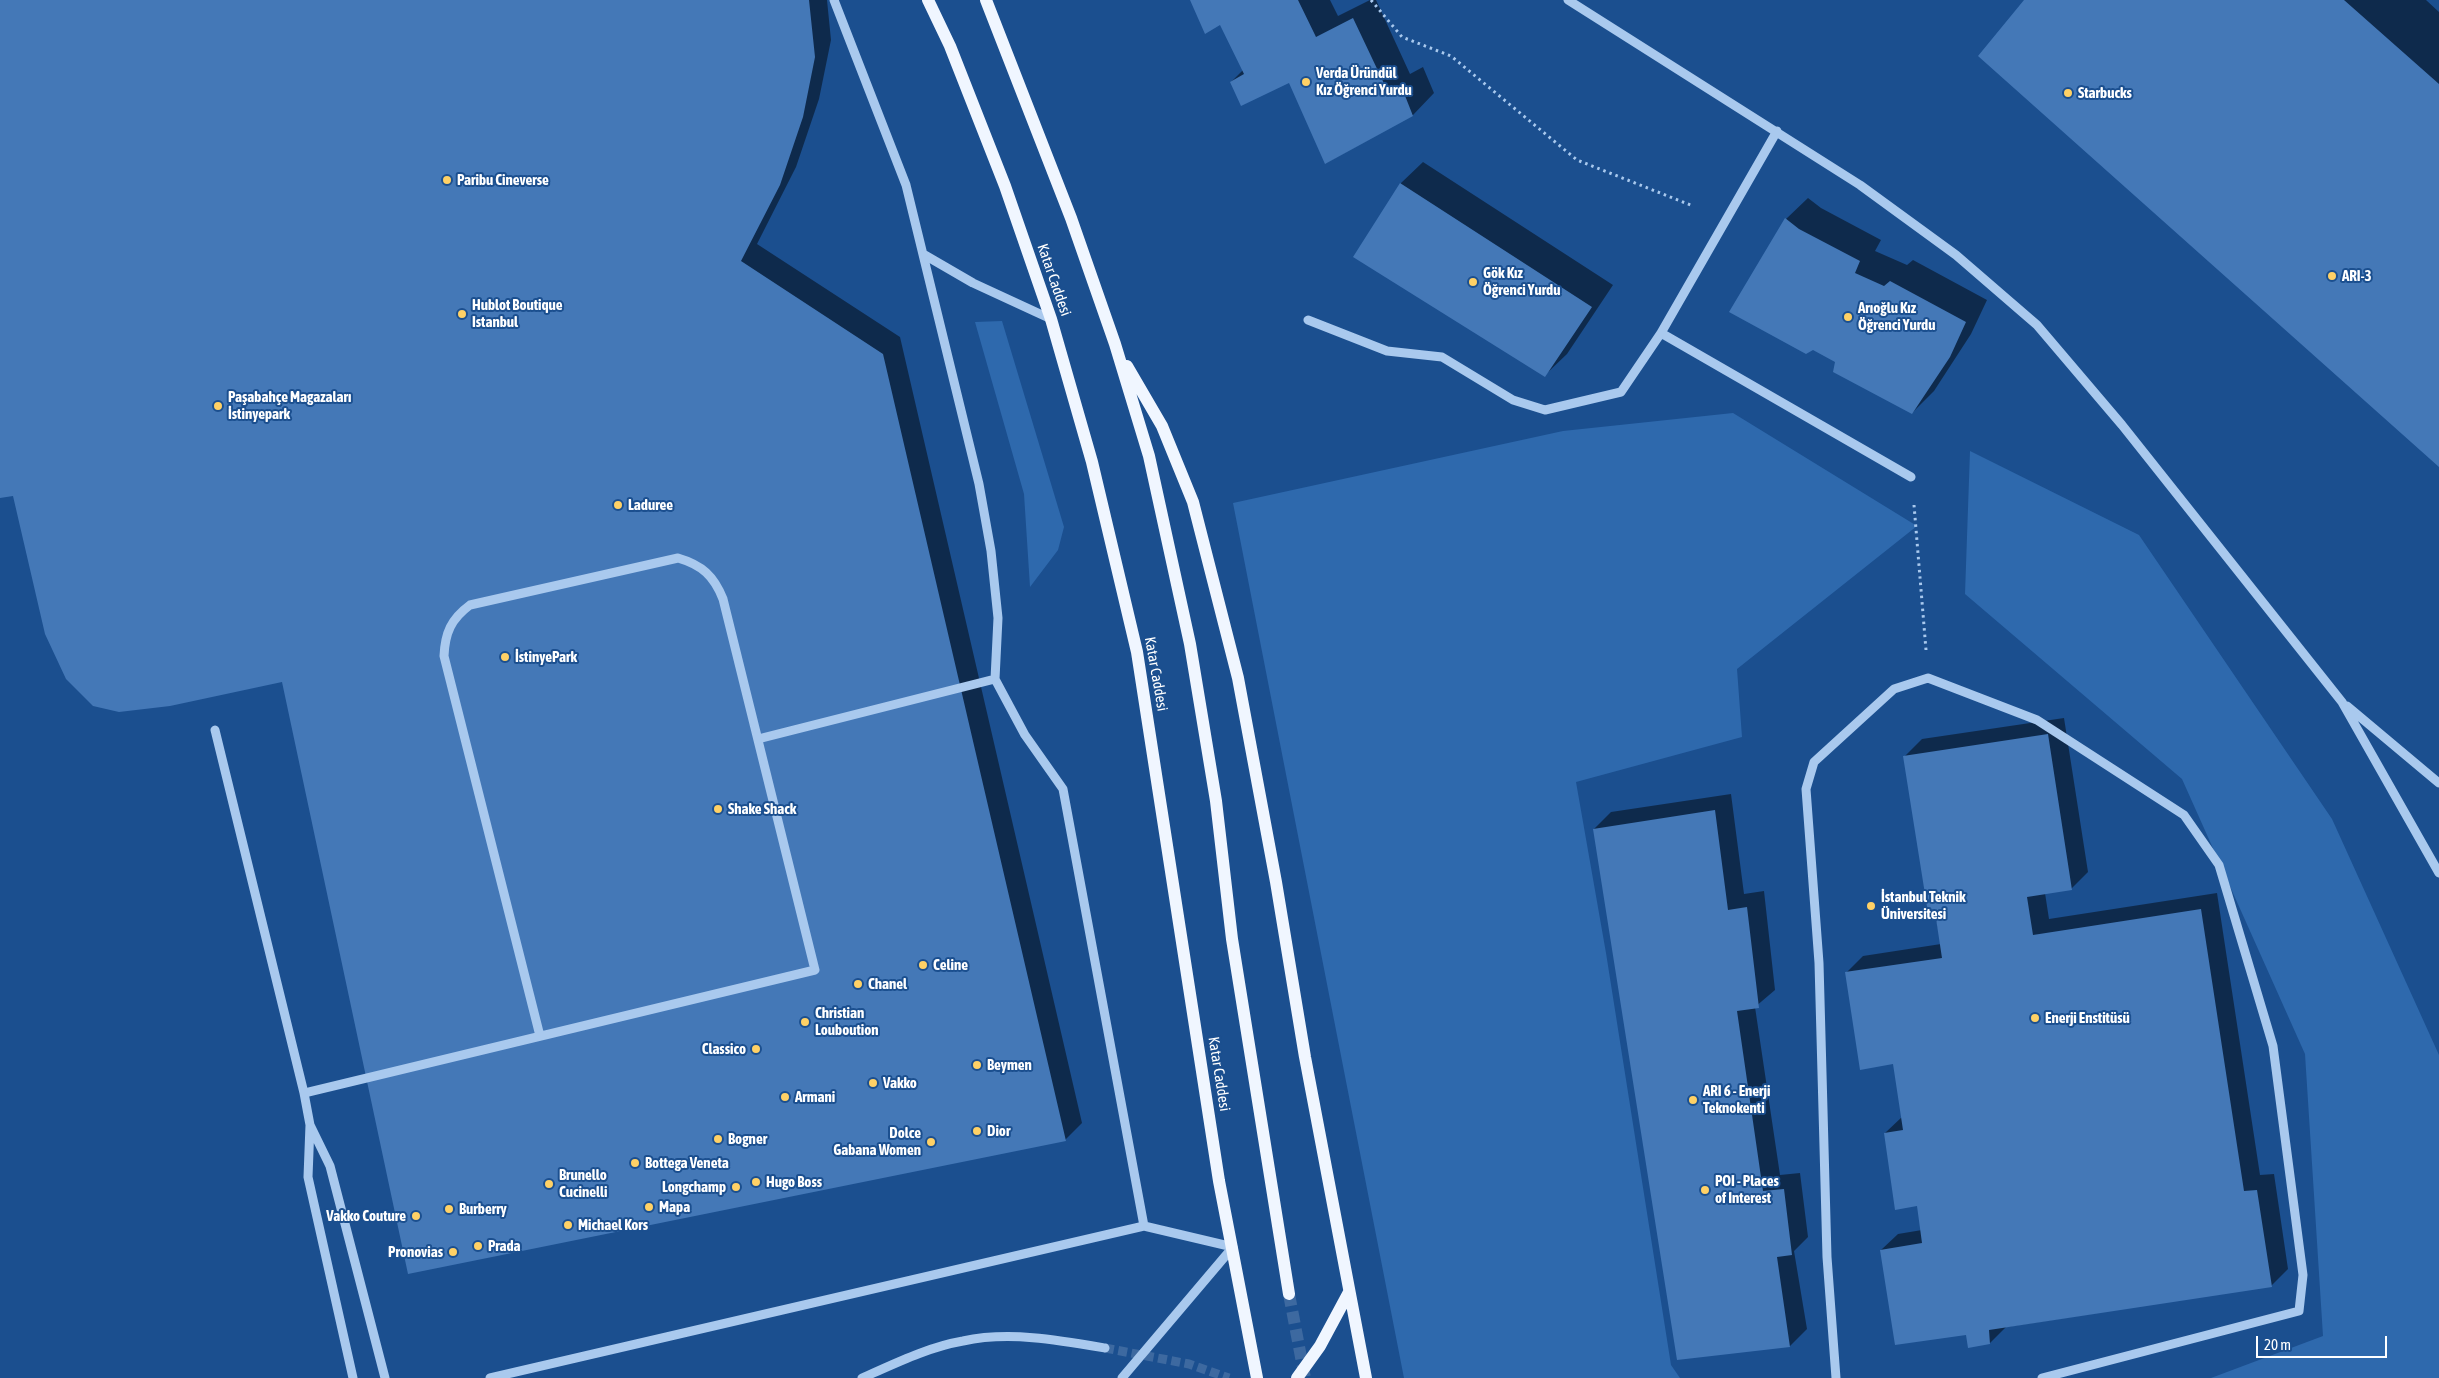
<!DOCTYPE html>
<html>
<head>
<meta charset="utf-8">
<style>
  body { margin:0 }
  #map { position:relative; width:2439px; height:1378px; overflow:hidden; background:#1b4f8f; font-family:"Asap Condensed",sans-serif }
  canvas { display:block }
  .scale { position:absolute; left:2256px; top:1336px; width:131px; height:22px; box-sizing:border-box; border:2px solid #fff; border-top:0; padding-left:6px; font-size:15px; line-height:18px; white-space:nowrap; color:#fff; -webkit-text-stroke:4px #1b4f8f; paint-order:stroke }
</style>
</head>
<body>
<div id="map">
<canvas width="2439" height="1378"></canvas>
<div class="scale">20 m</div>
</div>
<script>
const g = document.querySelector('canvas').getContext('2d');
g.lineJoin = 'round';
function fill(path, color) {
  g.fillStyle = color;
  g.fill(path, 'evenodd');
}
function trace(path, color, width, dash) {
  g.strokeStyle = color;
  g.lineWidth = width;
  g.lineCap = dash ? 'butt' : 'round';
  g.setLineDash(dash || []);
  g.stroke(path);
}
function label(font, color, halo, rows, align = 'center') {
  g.font = font + ' "Asap Condensed",sans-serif';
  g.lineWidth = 4;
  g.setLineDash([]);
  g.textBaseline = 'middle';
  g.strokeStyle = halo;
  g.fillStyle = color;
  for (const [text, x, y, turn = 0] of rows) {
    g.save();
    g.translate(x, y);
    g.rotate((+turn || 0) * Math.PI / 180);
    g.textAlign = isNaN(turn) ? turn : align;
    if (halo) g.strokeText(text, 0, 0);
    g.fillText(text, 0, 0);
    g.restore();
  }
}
fill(new Path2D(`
  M1002,321L1064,527L1058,550L1030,587L1024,494L975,322Z
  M1733,413L1917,526L1737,669L1742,737L1576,782L1606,953L1671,1365L1680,1378H1404L1233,503L1563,431Z
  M1970,451L2139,535L2332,819L2439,1055V1378H2211L2323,1336L2305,1054L2182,779L1965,594Z`), '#2e69ad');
fill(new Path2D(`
  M0,0H827L831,40L819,99L796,167L757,244L900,337L1082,1123L1065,1140L282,680L14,494L0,497Z
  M1191,0H1330L1338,16L1370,0H1376L1410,74L1423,67L1434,93L1413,115L1326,163L1290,82H1231L1243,70L1221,24Z
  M2026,0H2426L2439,12V466Z
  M1423,162L1613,285L1567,354L1545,375L1355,256L1401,183Z
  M1808,198L1821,208L1881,240L1875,251L1907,265L1913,260L1987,300L1971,334L1934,391L1912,413L1836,361L1786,219Z
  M2064,718L2088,872L2071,889L2045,893L2049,919L2217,893L2260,1175L2274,1174L2288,1269L2271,1286L2006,1327L1990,1343L1967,1333L1881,1250L1898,1234L1922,1230L1918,1205L1885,1133L1903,1116L1894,1063L1846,973L1863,956L1941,944L1905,756L1922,739Z
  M1731,794L1744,894L1764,891L1775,990L1755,1007L1780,1175L1800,1173L1808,1237L1794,1251L1807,1329L1790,1346L1678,1359L1594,829L1611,812Z`), '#0007');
fill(new Path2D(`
  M0,0H809L815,57L803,117L780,185L741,261L883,354L1066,1141L408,1274L282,682L170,706L119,712L93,706L66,679L45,634L13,496L0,498Z
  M1190,0H1298L1316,37L1353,18L1389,94L1402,88L1413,116L1325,164L1289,83L1241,106L1230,82L1244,74L1220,25L1205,34Z
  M2024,0H2344L2439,84V467L1978,56Z
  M1400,183L1592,307L1545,377L1353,257Z
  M1785,218L1799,229L1860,261L1855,273L1884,286L1890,281L1966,322L1950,357L1912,414L1833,372L1835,362L1813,350L1806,354L1729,312Z
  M2048,734L2072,890L2027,897L2033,935L2201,909L2244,1191L2257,1190L2272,1287L1989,1330L1990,1344L1968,1348L1966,1335L1895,1345L1880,1250L1922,1243L1917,1206L1895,1210L1884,1133L1903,1130L1893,1064L1860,1070L1845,972L1942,958L1935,912L1928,913L1903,756Z
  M1715,810L1728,910L1747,907L1759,1008L1737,1011L1763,1191L1784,1189L1792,1255L1777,1257L1790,1347L1677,1360L1593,829Z`), '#4478b7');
trace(new Path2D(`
  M1105,1348L1189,1364L1229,1378`), '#3d69a0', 9, [9, 4.5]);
trace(new Path2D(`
  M1289,1294L1305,1378`), '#3d69a0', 12, [12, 6]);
trace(new Path2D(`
  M1371,0L1402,37L1451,56L1577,160L1693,206
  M1914,505L1926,650`), '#a9c9ee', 3, [2.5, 4]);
trace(new Path2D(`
  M834,0L906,185L979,484L991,551L998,618L995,679L1025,735L1063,789L1144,1226L1233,1247L1122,1378
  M1568,0L1860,185L1956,255L2037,325L2122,425L2342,702L2439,873
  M923,254L973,283L1051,319
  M1308,320L1387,351L1442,357L1513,400L1545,410L1621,392L1661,333L1777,131
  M1661,333L1911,477
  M2347,706L2439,783
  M215,730L304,1093L310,1125
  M758,739L995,679
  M304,1093L815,970L723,599C714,576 702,565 678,558L470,605C451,619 445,633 444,656L540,1036
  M353,1378L308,1177L310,1125L330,1166L385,1378
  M490,1378L1144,1226
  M862,1378C894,1364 928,1347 963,1341C1009,1331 1059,1340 1105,1348
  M1836,1378L1827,1257L1819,963L1806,789L1814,762L1894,689L1928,678L2037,720L2184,815L2219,865L2273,1046L2303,1275L2299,1311L2042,1378`), '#a9c9ee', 9);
trace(new Path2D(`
  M928,0L950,46L1005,186L1051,319L1092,462L1137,652L1219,1181L1257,1378
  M986,0L1071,218L1115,344L1149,456L1190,644L1216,801L1232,939L1289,1294
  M1127,366L1162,426L1193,502L1238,678L1276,882L1305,1057L1366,1378
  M1297,1378L1320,1346L1349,1292`), '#f0f6ff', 12);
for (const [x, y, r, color] of [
  [1306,82,5,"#ffd166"],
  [2068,93,5,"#ffd166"],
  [447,180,5,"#ffd166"],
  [2332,276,5,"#ffd166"],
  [1473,282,5,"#ffd166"],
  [462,314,5,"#ffd166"],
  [1848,317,5,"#ffd166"],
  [218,406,5,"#ffd166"],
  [618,505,5,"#ffd166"],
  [505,657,5,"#ffd166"],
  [718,809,5,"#ffd166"],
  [1871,906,5,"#ffd166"],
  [923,965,5,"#ffd166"],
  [858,984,5,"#ffd166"],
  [2035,1018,5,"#ffd166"],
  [805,1022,5,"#ffd166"],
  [756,1049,5,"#ffd166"],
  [977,1065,5,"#ffd166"],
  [873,1083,5,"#ffd166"],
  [785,1097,5,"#ffd166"],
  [1693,1100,5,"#ffd166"],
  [977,1131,5,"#ffd166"],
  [718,1139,5,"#ffd166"],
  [931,1142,5,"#ffd166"],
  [635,1163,5,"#ffd166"],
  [756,1182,5,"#ffd166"],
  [549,1184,5,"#ffd166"],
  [736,1187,5,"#ffd166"],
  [1705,1190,5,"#ffd166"],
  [649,1207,5,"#ffd166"],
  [449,1209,5,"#ffd166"],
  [416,1216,5,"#ffd166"],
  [568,1225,5,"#ffd166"],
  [478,1246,5,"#ffd166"],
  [453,1252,5,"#ffd166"]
]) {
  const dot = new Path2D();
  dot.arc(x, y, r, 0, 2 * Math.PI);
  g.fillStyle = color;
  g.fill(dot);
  trace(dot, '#1b4f8f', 2);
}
label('bold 15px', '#fff', '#1b4f8f', [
  ["Verda Üründül",1316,73],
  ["Kız Öğrenci Yurdu",1316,90],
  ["Starbucks",2078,93],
  ["Paribu Cineverse",457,180],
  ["Gök Kız",1483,273],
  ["Öğrenci Yurdu",1483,290],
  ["ARI-3",2342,276],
  ["Hublot Boutique",472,305],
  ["Istanbul",472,322],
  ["Arıoğlu Kız",1858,308],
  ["Öğrenci Yurdu",1858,325],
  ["Paşabahçe Magazaları",228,397],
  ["İstinyepark",228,414],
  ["Laduree",628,505],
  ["İstinyePark",515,657],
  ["Shake Shack",728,809],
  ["İstanbul Teknik",1881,897],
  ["Üniversitesi",1881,914],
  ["Celine",933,965],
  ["Chanel",868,984],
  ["Christian",815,1013],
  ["Louboution",815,1030],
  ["Enerji Enstitüsü",2045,1018],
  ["Classico",746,1049,"right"],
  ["Beymen",987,1065],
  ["Vakko",883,1083],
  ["ARI 6 - Enerji",1703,1091],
  ["Teknokenti",1703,1108],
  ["Armani",795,1097],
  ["Dior",987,1131],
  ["Dolce",921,1133,"right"],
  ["Gabana Women",921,1150,"right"],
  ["Bogner",728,1139],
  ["Bottega Veneta",645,1163],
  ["Brunello",559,1175],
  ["Cucinelli",559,1192],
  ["POI - Places",1715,1181],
  ["of Interest",1715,1198],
  ["Hugo Boss",766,1182],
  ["Longchamp",726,1187,"right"],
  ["Mapa",659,1207],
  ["Burberry",459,1209],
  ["Vakko Couture",406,1216,"right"],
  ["Michael Kors",578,1225],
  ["Prada",488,1246],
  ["Pronovias",443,1252,"right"]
], 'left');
label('15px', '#fff', '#1b4f8f', [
  ["Katar Caddesi",1054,280,71],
  ["Katar Caddesi",1156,674,80],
  ["Katar Caddesi",1219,1074,81]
]);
</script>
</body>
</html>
